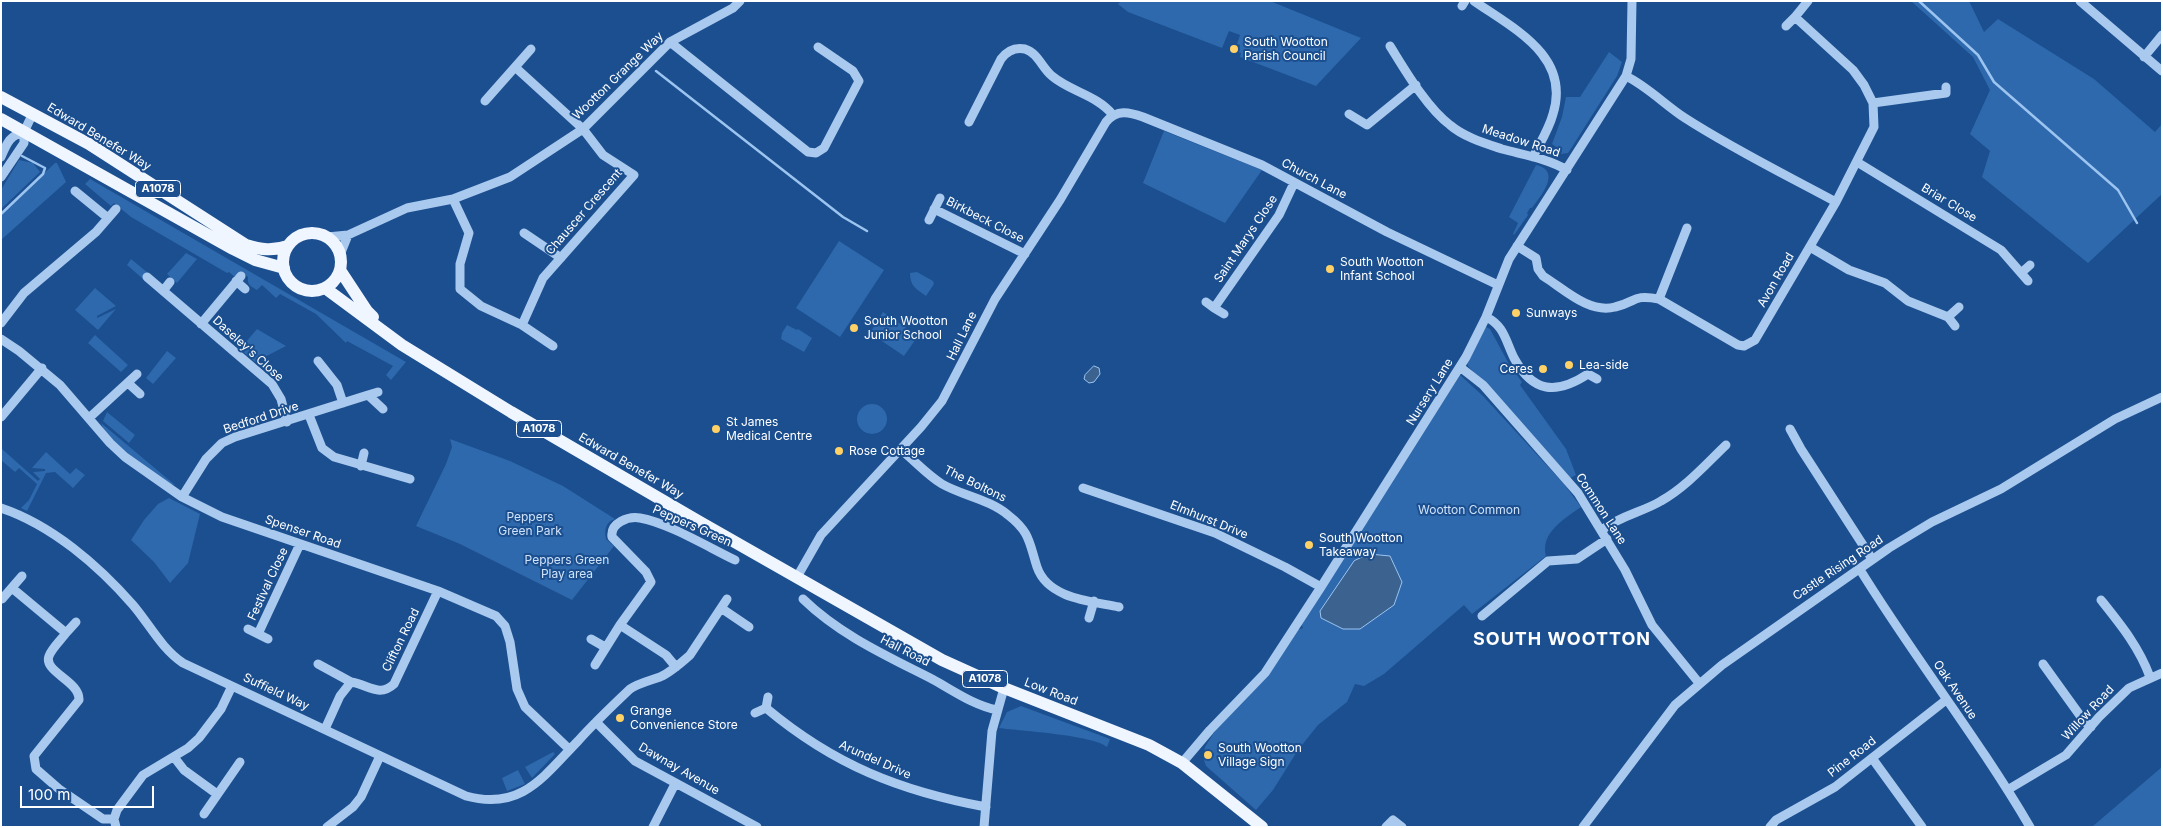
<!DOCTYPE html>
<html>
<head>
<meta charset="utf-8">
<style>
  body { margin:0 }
  #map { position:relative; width:2163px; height:828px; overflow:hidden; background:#1b4f8f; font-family:Inter,sans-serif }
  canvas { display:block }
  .frame { position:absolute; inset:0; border:2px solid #fff; pointer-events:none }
  .scale { position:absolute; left:20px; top:786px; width:134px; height:22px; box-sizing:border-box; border:2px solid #fff; border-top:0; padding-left:6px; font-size:15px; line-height:18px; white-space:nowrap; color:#fff; -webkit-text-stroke:4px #1b4f8f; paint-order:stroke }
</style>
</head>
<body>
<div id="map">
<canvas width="2163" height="828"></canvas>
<div class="frame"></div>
<div class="scale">100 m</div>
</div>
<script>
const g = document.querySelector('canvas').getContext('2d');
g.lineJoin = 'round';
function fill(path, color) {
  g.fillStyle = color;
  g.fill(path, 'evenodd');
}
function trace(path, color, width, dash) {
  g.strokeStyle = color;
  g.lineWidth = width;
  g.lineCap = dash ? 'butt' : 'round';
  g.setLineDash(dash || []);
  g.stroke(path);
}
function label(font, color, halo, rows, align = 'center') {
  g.font = font + ' Inter,sans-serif';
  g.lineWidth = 4;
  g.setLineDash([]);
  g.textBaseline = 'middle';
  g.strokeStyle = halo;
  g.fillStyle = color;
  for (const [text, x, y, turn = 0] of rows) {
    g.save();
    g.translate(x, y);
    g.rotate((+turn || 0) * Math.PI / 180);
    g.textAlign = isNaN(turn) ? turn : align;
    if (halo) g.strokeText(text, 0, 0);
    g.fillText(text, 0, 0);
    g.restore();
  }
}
fill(new Path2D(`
  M1121,1H1270L1361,38L1316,86L1240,57L1241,53L1238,52L1240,45L1237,44L1240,35L1229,31L1222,48L1128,12L1118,4Z
  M1911,1H1969L1984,32L1998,19L2094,79L2155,132L2162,124V194L2088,263L1982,177L1990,151L1970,134L1990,90L1973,57Z
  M1609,52L1622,62L1617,76L1572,147L1568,153L1561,154L1562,151L1552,144L1562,117L1566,97H1580Z
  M1164,131L1262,170L1225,223L1143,183Z
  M19,160L33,163L40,172L1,209V190Z
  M55,163H57L66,182L1,240V214Z
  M1536,165C1562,171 1541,196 1532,208H1530L1527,213L1528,215L1514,235L1513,234L1518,223L1509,217Z
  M90,179L406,362L391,380L386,375L393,366L347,341L346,343L316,314L280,294L276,298L262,285L257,290C251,286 247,286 248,277L242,272L236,278L229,272L227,273L131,217L114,203L111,206L85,184Z
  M839,241L884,270L840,337L796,308Z
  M186,253L197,259L177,283L167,274Z
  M131,259L148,273L143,279L127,265Z
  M917,272L933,281L934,284L926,296C916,289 910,286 910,273Z
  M95,288L116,306L97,316V318L116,309L98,330L75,310Z
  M883,312L918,336L904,356L870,333Z
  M787,325L797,330L798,329L812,338L804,352L781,339L782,333Z
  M1486,327L1490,329L1510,366L1522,382L1520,385L1566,449L1576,475L1570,478L1468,366L1467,362L1482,329Z
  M257,329L286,346L255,362L240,349Z
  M95,335L128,365L121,372L88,343Z
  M167,351L176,358L153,384L146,378Z
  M1460,375L1483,396L1564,484L1581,507C1564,519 1540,533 1546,556L1472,614L1464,605L1384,674L1364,686L1355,684L1347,702L1318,725L1298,750L1273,790L1256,810L1206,766L1203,757L1205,747L1215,731L1260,682L1294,631L1303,628L1300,621Z
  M857 419a15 15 0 1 1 30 0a15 15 0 1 1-30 0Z
  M107,412L135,435L129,443L103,421Z
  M101,423L175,485L171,484C149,470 110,448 101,423Z
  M450,439L510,461L563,486L615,519C606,522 604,529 606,539L614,546L572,600L460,544L416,526L446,464L452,447Z
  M2,449L38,481L40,479L33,472L45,471V469L32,468L46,452L70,474L76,468L85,475L73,488L55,472L46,473L27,511L21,508L29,500L37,484L19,468L15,472L1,460Z
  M169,498L200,514L188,563L170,583L154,562L131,540L144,520L158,504Z
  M1021,706L1110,739L1107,747C1093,735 1021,731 999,728L1007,712Z
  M553,752L555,754L532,778L525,767Z
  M2162,767V827H2093V826Z
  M518,770L525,784L507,791L502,778Z`), '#2e69ad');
const water = new Path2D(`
  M1094,366L1099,368L1100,374L1094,382L1089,383L1084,379L1085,375Z
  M1369,554L1390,556L1402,582L1394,605L1360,629H1343L1321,618L1320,611L1354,561Z`);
fill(water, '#3c6290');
trace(water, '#9cc4f0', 1);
trace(new Path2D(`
  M1919,1L1978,55L1994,82L2118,190L2137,223
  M656,71L843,217L867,231
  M1,214L43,174L45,168L22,156`), '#9cc4f0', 2.5);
trace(new Path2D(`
  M1474,1C1514,29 1571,56 1553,114C1549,129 1540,143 1533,157
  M2080,1L2162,71
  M1462,6L1465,1
  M1786,26L1795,17
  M670,42L808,152L816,153L824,148L859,81L853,71L818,47
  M1390,46C1405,70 1427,108 1450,125C1464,137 1484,143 1502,149C1524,155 1546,158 1567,170
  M2144,57L2162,35
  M515,67L583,129L603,155L634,175L543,278L522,325
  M1626,76C1648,87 1665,105 1685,118C1733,149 1786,175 1836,202
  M485,101L531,49
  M1873,103L1946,93V87
  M1349,114L1367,125L1416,85
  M969,122L1001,59C1007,51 1015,47 1025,49C1038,53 1042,68 1052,76C1071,92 1097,95 1113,115
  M1,157C7,143 9,136 24,132
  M1857,162L2001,250L2028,281
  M1,177L24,143V132L33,113
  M75,191L108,218
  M453,199L469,233L460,264V289L481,306L522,325L553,346
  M934,209L1025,254
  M929,220L940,198
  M524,233L561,258
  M327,237L348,235L407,208L453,199L510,177L583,129L670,42L733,8L740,1
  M1517,246L1536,258L1538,269L1543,276C1564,289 1589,314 1615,307C1637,302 1632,294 1659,299L1738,345L1744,346L1755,340L1836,202L1874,127L1873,103L1864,85L1853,70L1795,17L1808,1
  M1810,247L1849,270L1885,283L1908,301L1948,317L1959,307
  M340,255L348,235
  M2021,273L2030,265
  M147,277L272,384L281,399L287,422
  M236,281L245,289
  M163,291L170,282
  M1659,299L1687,228
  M1206,302L1214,308
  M1224,314L1214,308L1279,215L1294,183
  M1486,317C1504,325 1506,342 1514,358C1533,393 1556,395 1588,374L1597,379
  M1948,317L1955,326
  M1,323L24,293L96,232L116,209
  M201,324L241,276
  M1,339L19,351L60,385L110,443L125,457L182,497L222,517L438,591L496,616L505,626L510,642L517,689L525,707L569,749
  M318,361L337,385L343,403
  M1460,367L1483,385L1578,493L1625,570L1652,625L1699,683
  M128,383L140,394
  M368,395L378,392
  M309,415L322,448L334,457L410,479
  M1,417L42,368
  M89,418L137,374
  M1790,429L1801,449L1872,559
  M900,449C914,460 927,475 942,484C963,496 989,499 1008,515C1030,532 1029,542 1037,567C1048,599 1091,601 1119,607
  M361,466L364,453
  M1083,488L1215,533L1285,567L1321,587
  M182,497L206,459L222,443L235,437L368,395L383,409
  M1,508C52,525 99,566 133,605C150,625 161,648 183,663L466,796C521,811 543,777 578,741C594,723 612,706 630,689C639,683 649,681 660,677C671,672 681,663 690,655L727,599
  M1602,530C1619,516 1643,512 1661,501C1686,487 1706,464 1726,445
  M1859,568C1913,656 1978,738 2030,827
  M797,577L821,535L921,427L942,401L995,299L1060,200L1106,122C1117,109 1129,112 1143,117L1262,165L1387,232L1498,285
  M12,588L66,633C61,640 52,648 49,656C43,672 80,681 79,700L34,756L36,769L59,789L103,819H114L116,827
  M2,599L22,576
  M803,599C840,635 887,656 932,679C954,691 973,705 997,710
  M2101,600C2121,625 2139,647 2150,677
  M721,608L749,627
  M1482,616L1548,561L1577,559L1607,539
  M1089,618L1094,601
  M248,629L268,639
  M66,633L76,622
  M258,634L300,544
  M591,639L605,647
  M318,664L351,682
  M2043,664L2084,721L2091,727
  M595,665L620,625
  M676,667L666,655L620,625L651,582L646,572L612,537C610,523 628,516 640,518C666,522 710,548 735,560
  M766,708C834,765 900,791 986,807
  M755,713L766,708L768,697
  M596,722L635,761L757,827
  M325,729L340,696L351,682C367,684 379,698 394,684L438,591
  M174,757L184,770L217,794
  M1872,758L1922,827
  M1182,763L1210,730L1265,673L1321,587L1466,357L1486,317L1509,259L1626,76L1631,59L1632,1
  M2009,789L2066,755L2099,717L2129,688L2162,673
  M204,814L240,762
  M114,819L117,810L143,775L188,748L199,738L221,709L232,686
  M327,827L353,807L361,797L380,756
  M653,827L675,784
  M984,827L992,731L1004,688
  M1386,827L1393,820L1402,827
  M1583,827L1675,705L1722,665L1889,548L1932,522L2001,489L2115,419L2162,397
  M1770,827L1776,820L1835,787L1946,700`), '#a9c9ee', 9);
trace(new Path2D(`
  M1,97L89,144L246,245C261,250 273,251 288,246
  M1,119L233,249L255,260L284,268
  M283 262a29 29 0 1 1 58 0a29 29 0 1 1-58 0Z
  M340,270L367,311L373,317
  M325,288L402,345L511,412L698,521L942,660L1004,688L1149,745L1182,763L1262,827`), '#f0f6ff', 12);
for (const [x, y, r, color] of [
  [1234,49,5,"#ffd166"],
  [1330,269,5,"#ffd166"],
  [1516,313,5,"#ffd166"],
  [854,328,5,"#ffd166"],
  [1569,365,5,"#ffd166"],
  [1543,369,5,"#ffd166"],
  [716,429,5,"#ffd166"],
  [839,451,5,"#ffd166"],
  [1309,545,5,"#ffd166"],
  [620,718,5,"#ffd166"],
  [1208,755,5,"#ffd166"]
]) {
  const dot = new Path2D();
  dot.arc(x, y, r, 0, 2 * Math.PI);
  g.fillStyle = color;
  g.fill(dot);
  trace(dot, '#1b4f8f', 2);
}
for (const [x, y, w] of [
  [158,189,45],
  [539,429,45],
  [985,679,45]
]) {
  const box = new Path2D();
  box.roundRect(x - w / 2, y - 8.5, w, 17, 4);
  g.fillStyle = '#1b4f8f';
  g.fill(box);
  trace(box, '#fff', 1);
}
label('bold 11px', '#fff', null, [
  ["A1078",158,189],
  ["A1078",539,429],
  ["A1078",985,679]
]);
label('12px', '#fff', '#1b4f8f', [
  ["South Wootton",1244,42],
  ["Parish Council",1244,56],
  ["South Wootton",1340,262],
  ["Infant School",1340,276],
  ["Sunways",1526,313],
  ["South Wootton",864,321],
  ["Junior School",864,335],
  ["Lea-side",1579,365],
  ["Ceres",1533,369,"right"],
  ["St James",726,422],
  ["Medical Centre",726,436],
  ["Rose Cottage",849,451],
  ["South Wootton",1319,538],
  ["Takeaway",1319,552],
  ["Grange",630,711],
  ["Convenience Store",630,725],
  ["South Wootton",1218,748],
  ["Village Sign",1218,762]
], 'left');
label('12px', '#fff', '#1b4f8f', [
  ["Wootton Grange Way",618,76,-44],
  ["Edward Benefer Way",99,137,31],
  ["Meadow Road",1521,141,18],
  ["Church Lane",1314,179,28],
  ["Briar Close",1949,203,31],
  ["Chauscer Crescent",584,212,-49],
  ["Birkbeck Close",985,220,27],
  ["Saint Marys Close",1246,239,-56],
  ["Avon Road",1776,280,-60],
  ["Hall Lane",962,336,-64],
  ["Daseley's Close",248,349,42],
  ["Nursery Lane",1430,392,-58],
  ["Bedford Drive",261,418,-18],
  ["Edward Benefer Way",631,466,30],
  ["The Boltons",975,484,26],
  ["Common Lane",1601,509,57],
  ["Elmhurst Drive",1209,520,22],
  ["Peppers Green",692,526,24],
  ["Spenser Road",303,532,19],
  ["Castle Rising Road",1838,568,-34],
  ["Festival Close",268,584,-65],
  ["Clifton Road",401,640,-64],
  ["Hall Road",905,651,27],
  ["Oak Avenue",1955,690,56],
  ["Suffield Way",276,692,25],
  ["Low Road",1051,692,21],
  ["Willow Road",2088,713,-47],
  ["Pine Road",1852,757,-38],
  ["Arundel Drive",875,760,24],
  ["Dawnay Avenue",679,769,30]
]);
label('12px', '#cfe3fa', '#1b4f8f', [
  ["Wootton Common",1469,510],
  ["Peppers",530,517],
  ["Green Park",530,531],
  ["Peppers Green",567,560],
  ["Play area",567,574]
]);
g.letterSpacing = '1px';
label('bold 18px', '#fff', '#1b4f8f', [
  ["SOUTH WOOTTON",1562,640]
]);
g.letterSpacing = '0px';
</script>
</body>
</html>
